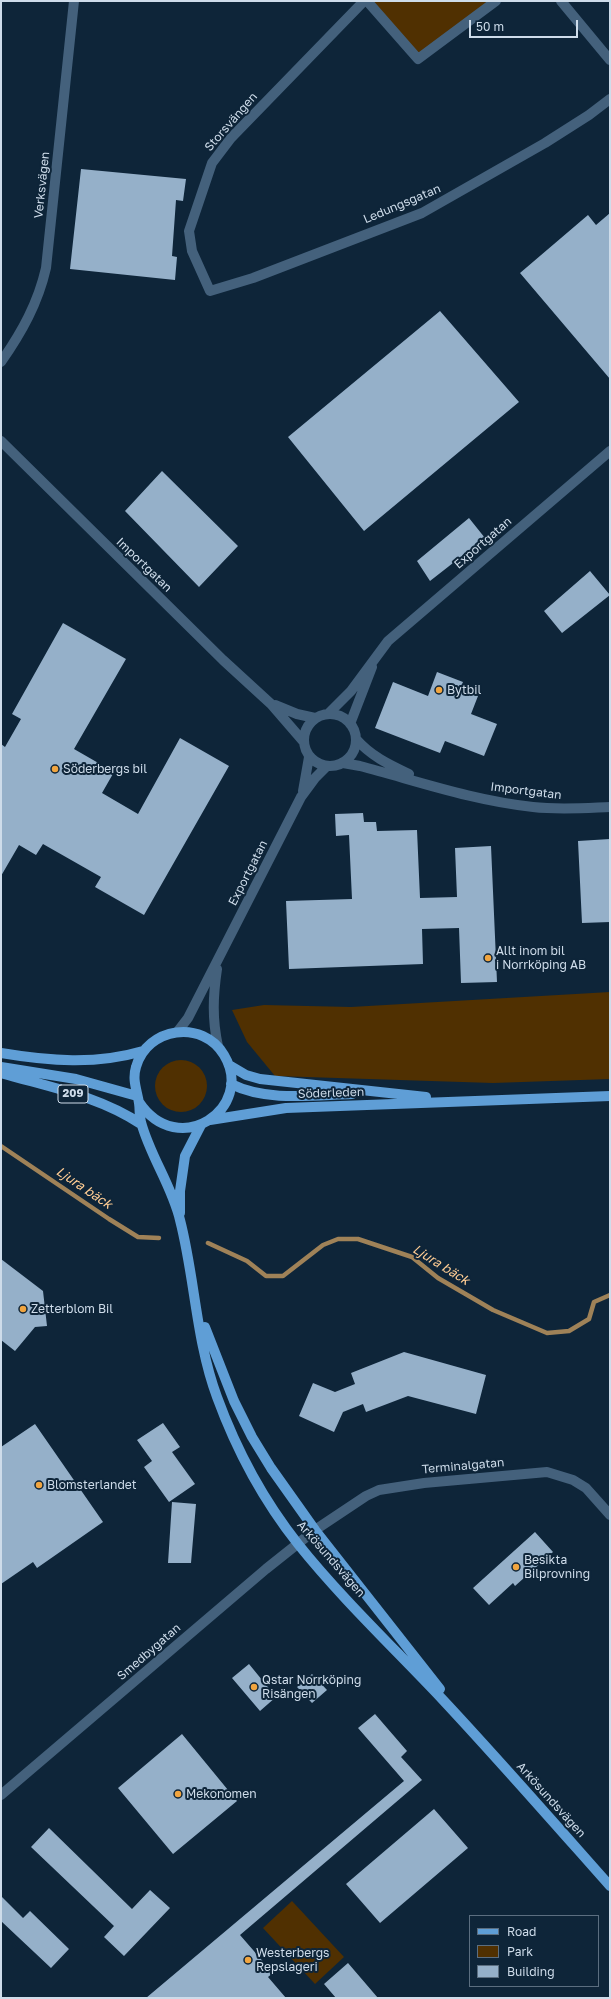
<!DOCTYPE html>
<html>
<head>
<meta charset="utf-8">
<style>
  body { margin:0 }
  #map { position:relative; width:611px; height:1999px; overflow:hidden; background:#0e2539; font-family:"Golos Text",sans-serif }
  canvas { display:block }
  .frame { position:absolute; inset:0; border:2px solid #cedcea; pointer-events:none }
  .legend { position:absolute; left:469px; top:1915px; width:130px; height:72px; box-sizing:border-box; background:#0e2539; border:1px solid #5b6e80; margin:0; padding:5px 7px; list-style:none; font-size:12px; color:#cedcea }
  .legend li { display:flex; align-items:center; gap:8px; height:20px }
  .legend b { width:20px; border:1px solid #5b6e80 }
  .scale { position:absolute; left:469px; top:20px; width:109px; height:18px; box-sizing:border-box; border:2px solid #cedcea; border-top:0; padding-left:5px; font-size:12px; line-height:14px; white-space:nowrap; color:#cedcea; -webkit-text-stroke:3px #0e2539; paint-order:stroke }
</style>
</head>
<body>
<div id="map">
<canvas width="611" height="1999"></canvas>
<div class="frame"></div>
<ul class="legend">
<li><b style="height:5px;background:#5f9ed6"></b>Road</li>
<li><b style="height:11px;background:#503001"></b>Park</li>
<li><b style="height:11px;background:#95b0c9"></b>Building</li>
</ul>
<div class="scale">50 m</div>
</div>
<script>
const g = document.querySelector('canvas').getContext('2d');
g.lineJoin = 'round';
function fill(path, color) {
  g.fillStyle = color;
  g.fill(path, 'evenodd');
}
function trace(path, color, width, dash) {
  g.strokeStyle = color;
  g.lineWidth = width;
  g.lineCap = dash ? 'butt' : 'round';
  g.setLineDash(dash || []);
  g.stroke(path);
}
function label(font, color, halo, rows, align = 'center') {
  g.font = font + ' "Golos Text",sans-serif';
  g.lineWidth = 4;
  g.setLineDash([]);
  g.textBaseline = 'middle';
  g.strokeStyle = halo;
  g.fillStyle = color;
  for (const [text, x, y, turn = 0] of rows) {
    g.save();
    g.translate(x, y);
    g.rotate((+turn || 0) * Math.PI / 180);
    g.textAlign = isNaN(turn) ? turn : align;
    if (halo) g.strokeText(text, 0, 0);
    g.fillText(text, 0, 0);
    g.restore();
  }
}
fill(new Path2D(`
  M367,1H496L418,59Z
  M610,992V1079L493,1083L275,1076L247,1042L232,1010L264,1005L351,1007Z
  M155 1086a26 26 0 1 1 52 0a26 26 0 1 1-52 0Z
  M292,1901L344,1957L315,1984L263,1928Z`), '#503001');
trace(new Path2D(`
  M1,1146L109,1219L138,1237L159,1238
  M208,1243L247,1261L266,1276H283L323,1245L338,1239H358L412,1257L438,1278L493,1310L547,1333L569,1331L589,1319L594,1302L610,1295`), '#9f8258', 4.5);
fill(new Path2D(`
  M81,169L186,179L183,201L176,200L172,256L177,257L175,280L70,269Z
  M610,213V379L520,273L588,215L596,225Z
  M440,311L519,402L364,531L288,437Z
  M162,471L238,546L199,587L125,511Z
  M469,518L485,538L430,581L417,561Z
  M590,571L610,595L562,633L544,611Z
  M63,623L126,659L74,749L114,772L102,793L138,814L180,738L229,766L144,915L95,887L101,877L43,844L36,855L19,845L1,876V744L5,747L21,719L12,714Z
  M437,672L463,682L460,689L478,696L471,714L497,724L484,756L445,741L440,753L375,728L393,682L428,696Z
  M363,813L364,822H376L377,831L417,830L420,898L457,897L455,848L491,846L497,982L461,983L459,928L422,929L423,964L289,969L286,901L352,899L349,835L336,836L335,814Z
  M610,839V922L582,923L578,841Z
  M1,1259L43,1291L47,1326L35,1327L15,1351L1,1340Z
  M404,1352L486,1375L476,1414L408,1396L366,1412L363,1404L343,1412L334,1432L299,1416L313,1383L335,1392L355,1384L351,1373Z
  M163,1423L180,1447L172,1452L195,1484L169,1502L144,1467L152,1461L137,1440Z
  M35,1424L103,1522L37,1568L33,1562L1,1584V1447Z
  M172,1502L196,1504L191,1563H168Z
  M535,1532L553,1552L515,1586L513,1583L489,1605L473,1588Z
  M249,1664L276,1697L260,1711L232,1678Z
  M312,1674L327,1690L312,1703L297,1687Z
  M375,1714L407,1751L401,1757L422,1780L240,1935L273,1973L268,1977L286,1998H146L404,1781L358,1728Z
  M182,1734L237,1801L173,1854L118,1788Z
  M434,1809L468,1848L380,1923L346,1884Z
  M49,1828L132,1909L150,1890L170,1908L124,1956L104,1937L114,1926L31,1847Z
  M1,1896L23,1918L30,1911L69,1949L51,1968L1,1921Z
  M348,1963L378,1998H336L324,1984Z`), '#95b0c9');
trace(new Path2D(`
  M364,1L231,138L212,163L189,231L192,251L210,291L253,278L422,213L545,143L589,115L610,99
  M367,1L418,59L496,1
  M561,1L610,60
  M1,362C22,332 38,303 46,268L74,1
  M1,441L223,660L271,704L303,741
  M275,705L297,714L315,718
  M329,713L351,691L388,641L610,451
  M304 740a26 26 0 1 1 52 0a26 26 0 1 1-52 0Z
  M350,724L372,667
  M356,739C371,756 388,764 409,774
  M343,763L360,766C417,781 474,801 533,807C559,810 585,808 610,807
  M303,791L309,757
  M217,969C213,996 212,1019 218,1046
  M178,1031L188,1018L301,797L315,778L327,766
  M1,1795L266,1569L315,1530L366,1496L379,1490L424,1483L547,1472L573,1480L586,1488L610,1515`), '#44617c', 10);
trace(new Path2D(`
  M1,1053C49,1061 96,1065 143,1051
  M229,1065L246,1075L260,1079L426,1097
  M1,1067L76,1079L137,1096
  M1,1073C49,1087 99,1096 141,1124
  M231,1084C267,1102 314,1095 352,1094
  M139,1102C178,1161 256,1108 224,1055C203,1019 147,1027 136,1067C132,1080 137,1090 139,1103C140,1109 139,1115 141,1122C150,1156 172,1186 180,1220C195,1278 196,1341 217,1397C236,1449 264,1501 298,1544C342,1599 395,1649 443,1700C500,1761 555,1824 610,1886
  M210,1120L286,1108L610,1096
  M180,1213V1191L185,1156L201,1125
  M205,1327L234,1401L252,1437L271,1468L315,1530L440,1689`), '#5f9ed6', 10);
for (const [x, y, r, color] of [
  [439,690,4,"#f1a540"],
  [55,769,4,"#f1a540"],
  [488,958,4,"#f1a540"],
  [23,1309,4,"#f1a540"],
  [39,1485,4,"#f1a540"],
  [516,1567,4,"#f1a540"],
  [254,1687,4,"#f1a540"],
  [178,1794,4,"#f1a540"],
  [248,1960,4,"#f1a540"]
]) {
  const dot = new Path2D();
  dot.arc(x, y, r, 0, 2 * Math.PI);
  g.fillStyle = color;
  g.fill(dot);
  trace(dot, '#0e2539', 1.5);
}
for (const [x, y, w] of [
  [73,1094,30]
]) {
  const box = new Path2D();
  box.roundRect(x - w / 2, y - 9, w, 18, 3);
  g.fillStyle = '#0e2539';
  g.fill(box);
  trace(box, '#cedcea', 1);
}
label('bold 11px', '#cedcea', null, [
  ["209",73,1094]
]);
label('12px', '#cedcea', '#0e2539', [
  ["Storsvängen",231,122,-49],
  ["Verksvägen",42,185,-84],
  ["Ledungsgatan",402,204,-23],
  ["Exportgatan",483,543,-41],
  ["Importgatan",144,565,44],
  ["Importgatan",526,791,7],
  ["Exportgatan",248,873,-63],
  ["Söderleden",331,1093,-2],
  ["Terminalgatan",463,1466,-5],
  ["Arkösundsvägen",331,1559,49],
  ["Smedbygatan",149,1652,-41],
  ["Arkösundsvägen",551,1800,48]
]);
label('12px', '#cedcea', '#0e2539', [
  ["Bytbil",447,690],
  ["Söderbergs bil",63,769],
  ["Allt inom bil",496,951],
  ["i Norrköping AB",496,965],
  ["Zetterblom Bil",31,1309],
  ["Blomsterlandet",47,1485],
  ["Besikta",524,1560],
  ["Bilprovning",524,1574],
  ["Qstar Norrköping",262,1680],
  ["Risängen",262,1694],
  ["Mekonomen",186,1794],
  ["Westerbergs",256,1953],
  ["Repslageri",256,1967]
], 'left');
label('italic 13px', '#ffcd94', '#0e2539', [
  ["Ljura bäck",84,1188,34],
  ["Ljura bäck",441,1265,32]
]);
</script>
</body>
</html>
